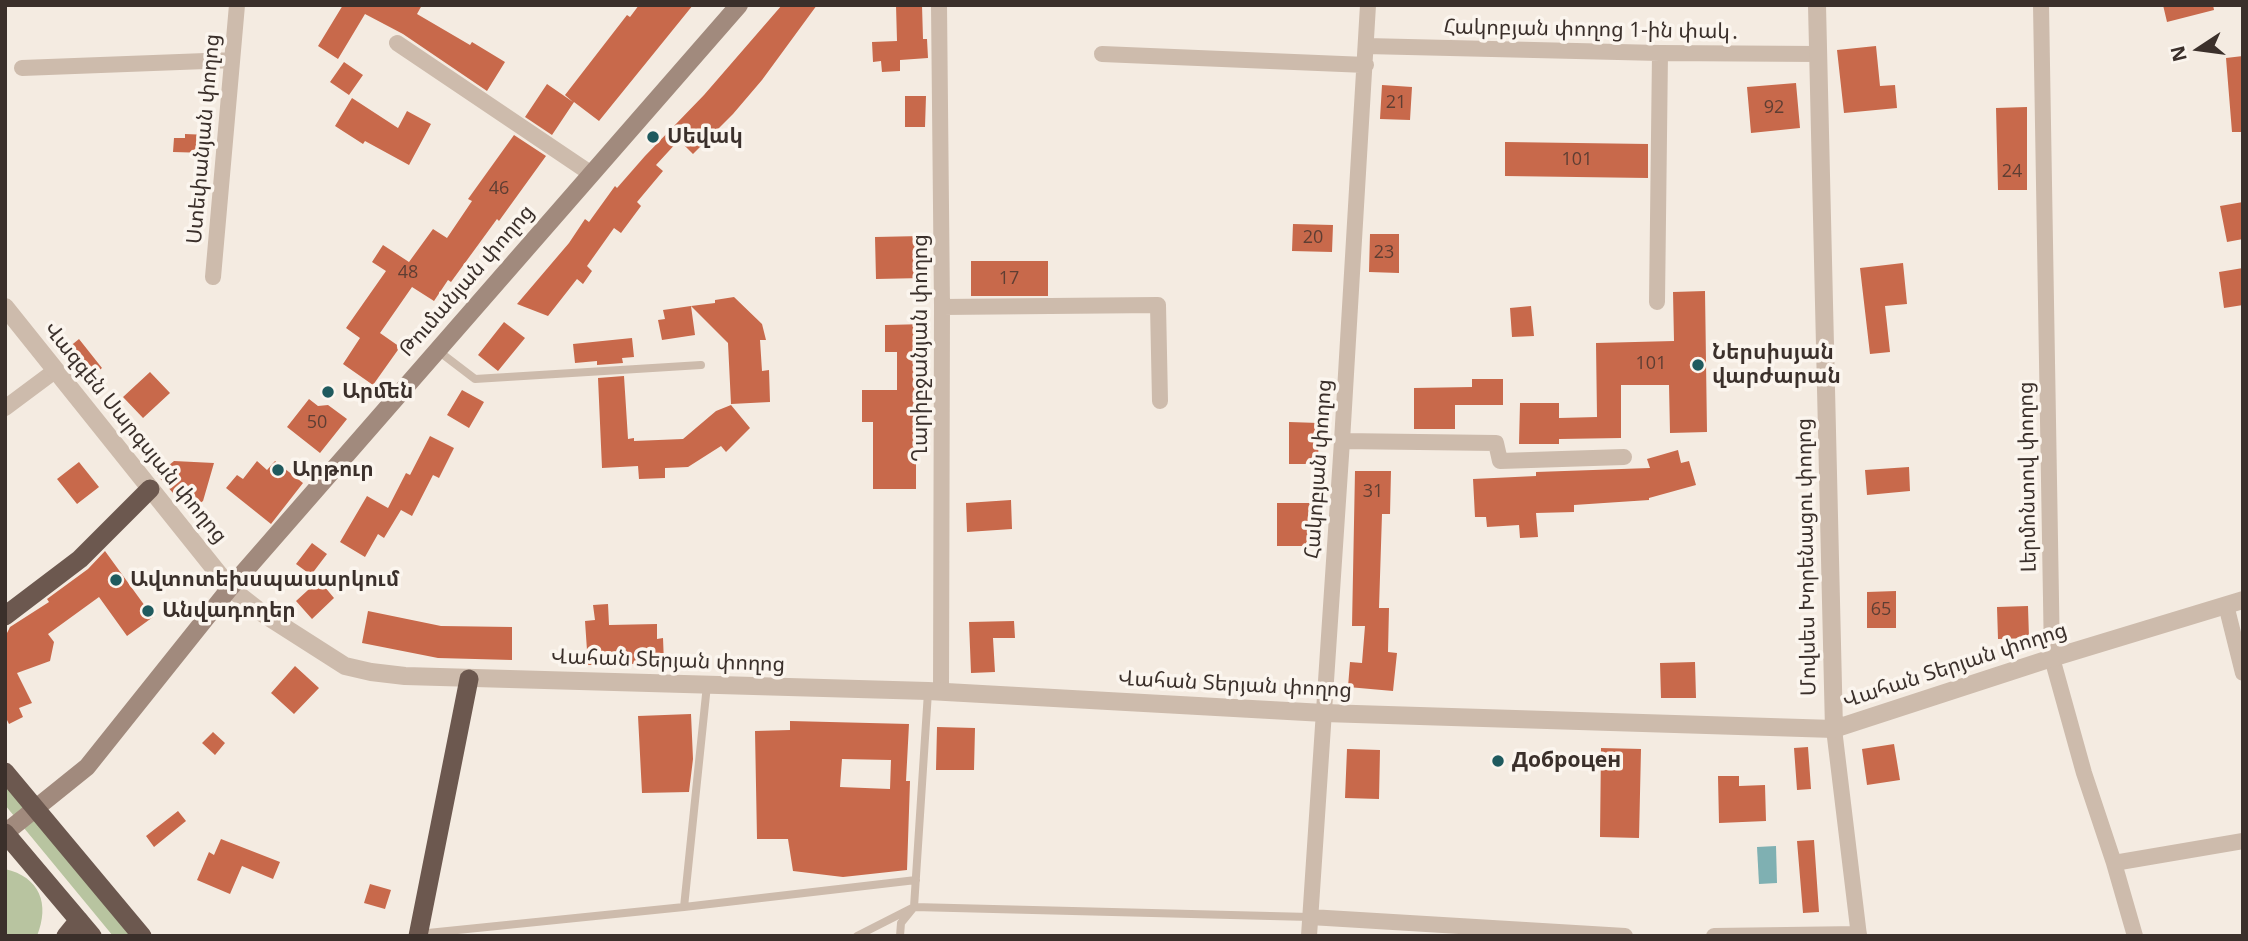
<!DOCTYPE html>
<html>
<head>
<meta charset="utf-8">
<style>
  body { margin:0 }
  #map { position:relative; width:2248px; height:941px; overflow:hidden; background:#f4ebe1; font-family:"Open Sans",sans-serif }
  canvas { display:block }
  .frame { position:absolute; inset:0; border:7px solid #3b302b; pointer-events:none }
  .north { position:absolute; left:2164px; top:14px; width:70px; height:70px; -webkit-text-stroke:5px #fbf5ee; paint-order:stroke; rotate:257deg; font-size:19px; font-weight:700; line-height:28px; text-align:center; color:#3b302b }
  .north::after { content:''; display:block; margin:auto; width:24px; height:32px; background:#3b302b; clip-path:polygon(50% 0,100% 100%,50% 72%,0 100%) }
</style>
</head>
<body>
<div id="map">
<canvas width="2248" height="941"></canvas>
<div class="frame"></div>
<div class="north">N</div>
</div>
<script>
const g = document.querySelector('canvas').getContext('2d');
g.lineJoin = 'round';
function fill(path, color) {
  g.fillStyle = color;
  g.fill(path, 'evenodd');
}
function trace(path, color, width, dash) {
  g.strokeStyle = color;
  g.lineWidth = width;
  g.lineCap = dash ? 'butt' : 'round';
  g.setLineDash(dash || []);
  g.stroke(path);
}
function label(font, color, halo, rows, align = 'center') {
  g.font = font + ' "Open Sans","Noto Sans Armenian",sans-serif';
  g.lineWidth = 7;
  g.setLineDash([]);
  g.textBaseline = 'middle';
  g.strokeStyle = halo;
  g.fillStyle = color;
  for (const [text, x, y, turn = 0] of rows) {
    g.save();
    g.translate(x, y);
    g.rotate((+turn || 0) * Math.PI / 180);
    g.textAlign = isNaN(turn) ? turn : align;
    if (halo) g.strokeText(text, 0, 0);
    g.fillText(text, 0, 0);
    g.restore();
  }
}
fill(new Path2D(`
  M5,782L132,936H113L5,805Z
  M5,869C40,877 50,904 37,936H5Z`), '#b8c4a0');
fill(new Path2D(`
  M1776,846L1777,883L1759,884L1757,847Z`), '#7fb0b2');
fill(new Path2D(`
  M343,5H422L417,14L470,45L472,42L505,62L487,91L403,34L365,14L338,59L318,46Z
  M639,5H693L599,121L574,102L552,135L525,117L547,84L573,102L565,95L627,15L630,17Z
  M782,5H817L762,80L733,114L693,154L679,140L656,165L663,171L637,202L641,206L621,233L614,228L587,266L592,271L583,284L577,279L548,316L517,304L569,243L585,219L589,222L615,186L617,188L645,156L704,95Z
  M896,5H922L923,39H927L928,58L900,60V71L882,72L881,61L873,62L872,42L897,41Z
  M2163,5H2213L2214,10L2167,22Z
  M1876,46L1880,86L1895,85L1897,108L1844,113L1837,50Z
  M2243,56V132H2232L2226,58Z
  M344,62L363,75L349,95L330,82Z
  M1796,83L1800,128L1751,133L1747,87Z
  M1382,85L1412,87L1410,120L1380,119Z
  M905,96H926L925,127H905Z
  M352,98L398,128L407,111L431,124L409,165L365,141L363,144L335,126Z
  M2027,107V190H1998L1996,108Z
  M185,134L209,135L208,153L173,152L174,138H185Z
  M514,135L546,156L499,221L497,219L451,282L448,280L434,301L412,287L380,333L400,347L373,385L343,364L360,338L346,328L386,271L372,262L383,245L409,262L433,229L447,238L472,201L468,199Z
  M1505,142L1648,144V178L1505,176Z
  M2243,202V239L2227,242L2220,206Z
  M1293,224L1333,225L1332,252L1292,251Z
  M1370,234H1399V273L1369,272Z
  M922,236L923,278L876,279L875,237Z
  M971,261H1048V296H971Z
  M1903,263L1907,304L1885,306L1890,352L1870,354L1860,268Z
  M2243,268V305L2224,308L2219,272Z
  M1705,291L1707,432L1670,433L1669,385H1621V438L1559,439V444H1519L1520,403H1559V418L1597,417L1596,343L1674,341L1673,292Z
  M734,297L762,324L766,340H760L762,371L769,370L770,402L731,404L728,343L691,306L715,303V300Z
  M691,306L695,335L662,340L658,320L665,319L663,310Z
  M1531,306L1534,336L1512,337L1510,308Z
  M504,322L525,338L498,371L478,355Z
  M927,324L928,422H916V489H873V422H862V390H897V352H885V325Z
  M632,338L634,357L622,358L623,363L597,365V361L575,363L573,344Z
  M79,339L102,368L85,381L63,352Z
  M150,372L170,393L143,418L123,397Z
  M624,376L628,439L634,438V441L683,439L716,411L731,405L750,428L726,452L721,446L688,467L665,468V478L639,479L638,466L602,468L598,378Z
  M1472,379H1503V405H1455V429H1414V388L1472,387Z
  M462,390L484,402L469,428L447,415Z
  M309,399L318,406L328,405L347,419L320,453L287,427Z
  M1289,422L1319,423L1318,464H1289Z
  M430,436L454,448L439,478L433,475L412,516L401,510L384,538L378,534L365,557L340,542L367,496L388,508L406,473L410,475Z
  M1678,450L1681,463L1689,461L1696,485L1649,498V500L1574,505V512L1536,513L1538,537L1520,538L1519,525L1487,527L1486,517H1475L1473,479L1536,476V472L1650,468L1647,459Z
  M174,461L214,463L203,501L189,511L157,475Z
  M257,461L267,470L275,461L303,483L271,524L226,488L237,475L243,479Z
  M79,462L99,487L77,504L57,479Z
  M1909,467L1910,491L1867,495L1865,470Z
  M1355,471H1391L1390,514H1382L1379,608H1389L1388,652L1397,653L1393,691L1348,687L1350,662L1362,663L1365,626H1352Z
  M1011,500L1012,529L967,532L966,503Z
  M1277,503H1313V546H1277Z
  M312,543L327,554L311,575L296,564Z
  M105,551L153,617L127,636L99,597L48,634L54,642L50,661L17,673L32,703L19,708L23,717L9,724L5,716V637L10,627L49,602L47,599L88,569Z
  M319,580L334,598L312,619L296,601Z
  M1896,591V628H1867V592Z
  M608,604L609,625L657,624V639L663,638L664,663L588,665L585,621L595,620L593,605Z
  M2028,606L2029,638L1998,639L1997,607Z
  M368,611L441,626L512,627V660L438,658L362,643Z
  M1014,621L1015,638H993L995,672L971,673L969,622Z
  M1695,662L1696,698H1661L1660,663Z
  M295,666L319,688L294,714L271,693Z
  M691,714L693,759L689,792L642,793L638,716Z
  M790,721L909,724L906,781H910L907,870L843,877L793,871L788,839H757L755,731L790,730ZM842,759L891,760L890,789L840,787Z
  M937,727L975,728L974,770H936Z
  M213,732L225,743L215,755L202,743Z
  M1894,744L1900,780L1867,785L1862,749Z
  M1808,747L1811,789L1797,790L1794,748Z
  M1601,748L1641,749L1639,838L1600,837Z
  M1347,749L1380,750L1379,799L1345,798Z
  M1718,776H1739V786L1765,785L1766,821L1719,823Z
  M178,811L186,821L154,847L146,836Z
  M221,839L280,862L273,879L242,866L230,894L197,880L209,852L214,855Z
  M1814,840L1819,912L1803,913L1797,841Z
  M370,884L391,890L385,909L364,903Z`), '#c8694b');
trace(new Path2D(`
  M437,350L475,379L701,365
  M684,907L707,685
  M418,934L684,907L916,880
  M857,936L914,907L1310,917
  M900,936L901,923L914,907L928,692`), '#cdbbac', 8);
trace(new Path2D(`
  M939,5L942,307L941,691
  M2041,5L2052,658L2084,773L2114,863L2135,936
  M397,43L590,173
  M1366,46L1660,53L1818,54
  M1102,54L1366,65
  M22,68L232,60
  M213,277L237,5
  M1657,302L1660,53
  M942,307L1158,305L1160,401
  M5,408L56,370
  M1342,441L1496,443L1500,461L1624,457
  M2226,605L2243,673
  M1834,729L1859,936
  M2114,863L2243,841
  M1310,917L1625,936
  M1309,936L1342,441L1368,5
  M1714,936L1859,934`), '#cdbbac', 16);
trace(new Path2D(`
  M1817,5L1834,729
  M5,307L230,588L262,613L345,666L371,672L405,676L928,691L1324,713L1834,729L2052,658L2243,600`), '#cdbbac', 18);
trace(new Path2D(`
  M5,833L87,767L230,588L739,5`), '#a18a7d', 18);
trace(new Path2D(`
  M5,616L80,559L150,489
  M5,772L142,936
  M5,833L92,936
  M66,936L79,920
  M418,936L469,679`), '#6c584f', 19);
for (const [x, y, r, color] of [
  [653,137,7,"#1f5a5e"],
  [1698,365,7,"#1f5a5e"],
  [328,392,7,"#1f5a5e"],
  [278,470,7,"#1f5a5e"],
  [116,580,7,"#1f5a5e"],
  [148,611,7,"#1f5a5e"],
  [1498,761,7,"#1f5a5e"]
]) {
  const dot = new Path2D();
  dot.arc(x, y, r, 0, 2 * Math.PI);
  g.fillStyle = color;
  g.fill(dot);
  trace(dot, '#fbf5ee', 2.5);
}
label('18px', '#5e3e33', null, [
  ["21",1396,103],
  ["92",1774,108],
  ["101",1577,160],
  ["24",2012,172],
  ["46",499,189],
  ["20",1313,238],
  ["23",1384,253],
  ["48",408,273],
  ["17",1009,279],
  ["101",1651,364],
  ["50",317,423],
  ["31",1373,492],
  ["65",1881,610]
]);
label('21px', '#3b302b', '#fbf5ee', [
  ["Հակոբյան փողոց 1-ին փակ․",1592,30,1],
  ["Ստեփանյան փողոց",204,139,-85],
  ["Թումանյան փողոց",467,281,-49],
  ["Ղարիբջանյան փողոց",921,348,-90],
  ["Վազգեն Սարգսյան փողոց",135,433,51],
  ["Հակոբյան փողոց",1319,469,-86],
  ["Լերմոնտով փողոց",2028,477,-91],
  ["Մովսես Խորենացու փողոց",1807,557,-91],
  ["Վահան Տերյան փողոց",668,661,2],
  ["Վահան Տերյան փողոց",1955,666,-18],
  ["Վահան Տերյան փողոց",1235,685,3]
]);
label('bold 21px', '#3b302b', '#fbf5ee', [
  ["Սեվակ",667,137],
  ["Ներսիսյան",1712,353],
  ["վարժարան",1712,377],
  ["Արմեն",342,392],
  ["Արթուր",292,470],
  ["Ավտոտեխսպասարկում",130,580],
  ["Անվադողեր",162,611],
  ["Доброцен",1512,761]
], 'left');
</script>
</body>
</html>
